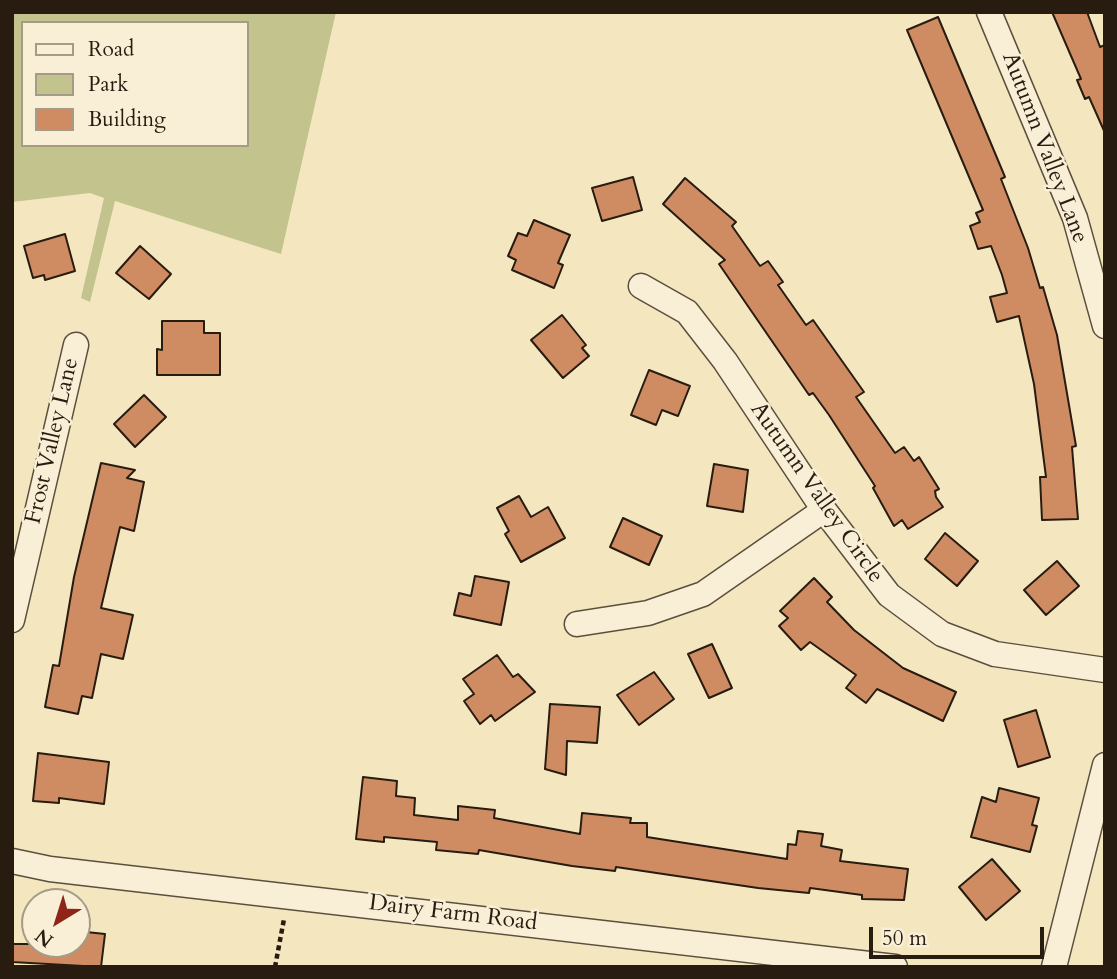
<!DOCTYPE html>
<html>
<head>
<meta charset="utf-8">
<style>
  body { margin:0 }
  #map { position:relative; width:1117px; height:979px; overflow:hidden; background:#f4e7c0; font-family:Cardo,serif }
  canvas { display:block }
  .frame { position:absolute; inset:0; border:14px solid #281c11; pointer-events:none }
  .legend { position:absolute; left:21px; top:21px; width:228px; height:126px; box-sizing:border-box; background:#f8efd6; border:2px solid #a59b87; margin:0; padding:9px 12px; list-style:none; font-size:21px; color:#281c11 }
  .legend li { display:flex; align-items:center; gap:14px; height:35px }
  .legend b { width:35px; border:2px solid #a59b87 }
  .north { position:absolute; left:21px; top:888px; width:70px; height:70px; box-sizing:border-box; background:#f8efd6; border:2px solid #a59b87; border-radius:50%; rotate:218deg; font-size:19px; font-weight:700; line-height:28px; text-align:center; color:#281c11 }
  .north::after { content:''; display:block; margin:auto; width:24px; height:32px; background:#8f2418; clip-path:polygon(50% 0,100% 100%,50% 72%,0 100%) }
  .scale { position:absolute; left:869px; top:927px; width:175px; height:32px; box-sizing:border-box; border:4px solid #281c11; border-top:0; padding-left:9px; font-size:21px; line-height:24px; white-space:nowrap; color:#281c11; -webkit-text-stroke:5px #f8efd6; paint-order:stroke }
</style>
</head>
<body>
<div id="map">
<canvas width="1117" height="979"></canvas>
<div class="frame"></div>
<ul class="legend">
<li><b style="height:9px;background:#f8efd6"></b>Road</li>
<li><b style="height:19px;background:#c2c38d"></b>Park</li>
<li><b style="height:19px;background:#cf8c63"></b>Building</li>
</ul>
<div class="north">N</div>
<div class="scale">50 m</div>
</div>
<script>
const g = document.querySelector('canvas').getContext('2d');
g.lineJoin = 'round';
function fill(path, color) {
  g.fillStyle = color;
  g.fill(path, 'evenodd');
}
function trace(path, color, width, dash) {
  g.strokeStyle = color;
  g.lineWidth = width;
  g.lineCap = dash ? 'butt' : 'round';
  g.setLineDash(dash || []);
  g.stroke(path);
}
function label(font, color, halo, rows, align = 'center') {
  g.font = font + ' Cardo,serif';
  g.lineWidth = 5;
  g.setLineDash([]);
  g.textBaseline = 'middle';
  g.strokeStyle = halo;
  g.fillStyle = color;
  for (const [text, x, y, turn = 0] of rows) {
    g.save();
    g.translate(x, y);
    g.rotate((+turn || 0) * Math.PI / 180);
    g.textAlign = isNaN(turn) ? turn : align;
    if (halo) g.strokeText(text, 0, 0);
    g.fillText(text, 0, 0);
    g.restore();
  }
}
fill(new Path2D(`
  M12,12H336L281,254L115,201L90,302L81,298L104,198L90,193L12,202ZM23,23H247V145H23Z`), '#c2c38d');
const building = new Path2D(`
  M1052,12H1087L1100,47L1105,45V133L1089,97L1085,99L1077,80L1081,79Z
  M938,17L1005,177L1001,179L1028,248L1040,288L1043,287L1057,335L1076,446L1072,447L1078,519L1042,520L1040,477H1046L1034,384L1019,316L997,322L990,297L1007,293L1002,275L991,246L978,249L970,226L980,222L976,213L983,210L907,30Z
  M633,177L642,210L602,221L592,188Z
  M685,178L736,222L732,226L760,266L768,261L783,282L778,285L806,325L813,320L864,392L856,397L895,453L904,447L914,461L919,457L939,489L935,491L936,497L943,507L908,529L902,520L894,526L873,488L875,486L829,415L813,393L809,395L719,264L725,260L663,204Z
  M534,220L570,235L558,263L563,265L554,288L512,270L516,260L508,256L518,233L527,236Z
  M65,234L75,271L45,280L44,275L33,278L24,246Z
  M140,246L171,274L149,299L116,273Z
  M562,315L586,345L582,348L589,356L563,378L531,340Z
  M162,321H204V333H220V375H157V349L162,350Z
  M649,370L690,386L678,416L662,410L656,425L631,415Z
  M144,395L166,417L135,447L114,424Z
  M101,463L135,470L127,478L144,482L134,531L120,527L101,608L133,615L123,659L101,654L92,698L82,696L78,714L45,707L53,665L59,666L74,577Z
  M714,464L748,470L743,512L707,506Z
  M519,496L531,517L548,507L565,538L521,562L505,534L509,531L497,508Z
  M623,518L662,536L649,565L610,547Z
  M945,533L978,561L957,586L925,559Z
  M1057,561L1079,586L1046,615L1024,590Z
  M475,576L509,582L501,625L454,615L459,593L471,596Z
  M814,578L832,597L827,602L854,630L903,668L956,692L943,721L877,689L866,703L846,688L856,675L810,642L801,650L779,626L788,618L780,611Z
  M712,644L732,688L709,698L688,654Z
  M497,655L513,677L518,674L535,692L495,721L491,715L480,724L464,701L474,694L463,679Z
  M654,672L674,699L639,725L617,695Z
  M550,704L600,707L597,743L567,741L566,775L545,769Z
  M1036,710L1050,757L1018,767L1004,720Z
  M38,753L109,762L104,804L59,798V803L33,801Z
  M363,777L397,781L396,796L415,798L414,815L458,820V806L495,810L494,818L580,834L582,813L631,818L630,823H647V837L787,859L788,844L796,845L798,831L823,834L821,846L842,850L840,861L908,869L904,900L862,899V895L810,888L809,893L758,888L616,867L615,871L572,866L479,850L478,854L436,850L437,842L384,837V842L356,839Z
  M999,788L1039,798L1032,825L1037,826L1030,852L971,837L982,797L996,802Z
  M992,859L1020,891L986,920L959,887Z
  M77,931L105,934L101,967L12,962V944H77Z`);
fill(building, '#cf8c63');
trace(building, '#281c11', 2);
const street = new Path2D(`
  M989,12L1075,218L1105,326
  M641,286L687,312L725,361L824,510L889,595L942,634L995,654L1105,670
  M12,620L76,345
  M577,624L648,613L703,594L824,510
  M12,861L50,869L895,967
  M1054,967L1105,765`);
trace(street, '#5b4f3d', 27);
trace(new Path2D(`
  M275,967L284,919`), '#281c11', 4.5, [5, 3.5]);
trace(street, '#f8efd6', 24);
label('23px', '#281c11', '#f8efd6', [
  ["Autumn Valley Lane",1044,148,69],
  ["Frost Valley Lane",53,441,-77],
  ["Autumn Valley Circle",816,493,55],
  ["Dairy Farm Road",453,914,7]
]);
</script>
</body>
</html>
